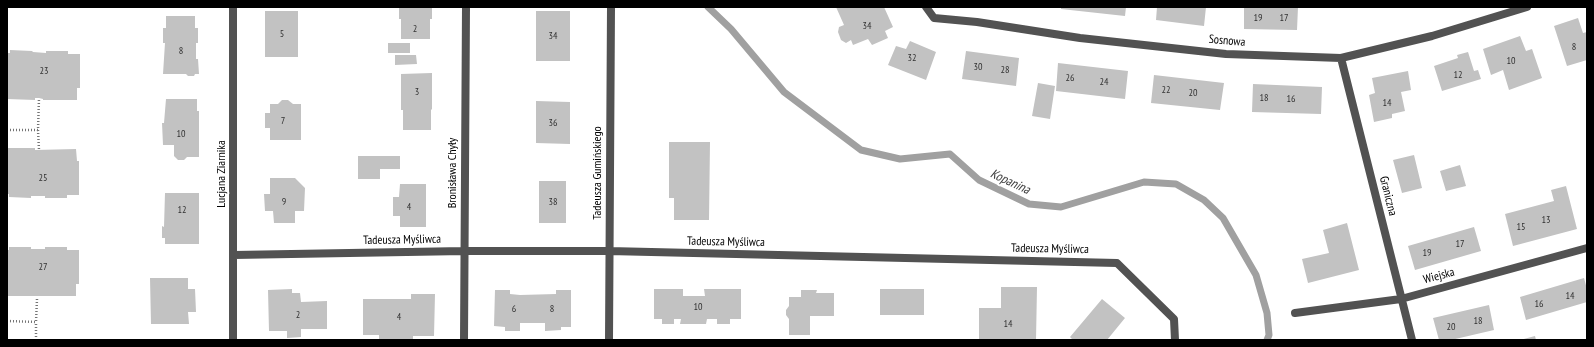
<!DOCTYPE html>
<html>
<head>
<meta charset="utf-8">
<style>
  body { margin:0 }
  #map { position:relative; width:1594px; height:347px; overflow:hidden; background:#fff; font-family:"PT Sans Narrow",sans-serif }
  canvas { display:block }
  .frame { position:absolute; inset:0; border:8px solid #000; pointer-events:none }
</style>
</head>
<body>
<div id="map">
<canvas width="1594" height="347"></canvas>
<div class="frame"></div>
</div>
<script>
const g = document.querySelector('canvas').getContext('2d');
g.lineJoin = 'round';
function trace(path, color, width, dash) {
  g.strokeStyle = color;
  g.lineWidth = width;
  g.lineCap = dash ? 'butt' : 'round';
  g.setLineDash(dash || []);
  g.stroke(path);
}
function fill(path, color) {
  g.fillStyle = color;
  g.fill(path, 'evenodd');
}
function label(font, color, halo, rows, align = 'center') {
  g.font = font + ' "PT Sans Narrow",sans-serif';
  g.lineWidth = 4;
  g.setLineDash([]);
  g.textBaseline = 'middle';
  g.strokeStyle = halo;
  g.fillStyle = color;
  for (const [text, x, y, turn = 0] of rows) {
    g.save();
    g.translate(x, y);
    g.rotate((+turn || 0) * Math.PI / 180);
    g.textAlign = isNaN(turn) ? turn : align;
    if (halo) g.strokeText(text, 0, 0);
    g.fillText(text, 0, 0);
    g.restore();
  }
}
trace(new Path2D(`
  M708,7L731,29L784,92L861,150L900,159L950,154L979,180L1029,204L1061,207L1144,182L1176,184L1204,200L1223,218L1256,275L1267,313L1269,335L1267,340`), '#a0a0a0', 7);
fill(new Path2D(`
  M399,7H432V19H430V39H401V19H399Z
  M836,7H884L893,27L885,31L888,38L872,45L868,39L853,45L851,40L846,43L841,40L838,32L839,27L844,25Z
  M1061,7H1126L1125,16L1061,9Z
  M1157,7H1206L1204,26L1156,20Z
  M1244,7H1298L1297,30L1244,29Z
  M265,11H298V57H265Z
  M536,11H570V61H536Z
  M166,16H195V28H198V43H196V59H198L199,74H195L194,76H188L186,74H163L165,43H163V28H166Z
  M1578,18L1583,33L1587,32V60L1567,66L1554,26Z
  M1520,36L1526,51L1532,49L1542,78L1509,90L1503,70L1491,75L1483,49Z
  M910,41L936,52L926,80L888,65L896,46L906,49Z
  M388,43H410V53H388Z
  M10,50L32,51L33,52L46,53V51H68V54H80V88H77V100H43V99L39,98H35V100L7,99V53H10Z
  M966,51L1019,58L1016,86L962,79Z
  M1468,52L1474,71L1478,70L1481,79L1442,91L1434,66L1458,58L1457,55Z
  M395,55H416L417,64L395,65Z
  M1058,63L1128,71L1125,99L1056,91Z
  M1408,71L1411,90L1401,92L1405,111L1392,114V118L1374,122L1369,95L1375,93L1372,78Z
  M432,73V110L431,109V130H403V110H401V74Z
  M1154,75L1224,83L1220,110L1151,103Z
  M1038,83L1055,86L1050,119L1032,116Z
  M1253,84L1322,87L1321,114L1252,112Z
  M166,99H197V111H199V157H187L184,160H178L174,156V145H163L162,123H164Z
  M282,100H288L293,104H301V140H270V128H265V113H270V104H278Z
  M536,101L570,102V144L536,143Z
  M669,142H710L709,220H674V198H669Z
  M7,148H35V150L76,149L77,161H79V195H67V198H45V196H31V198L9,197V194H7Z
  M1414,155L1422,188L1402,193L1393,160Z
  M358,156H400V169H380V179H358Z
  M1460,165L1466,186L1446,191L1440,171Z
  M270,178H295L305,188L304,211H295V223H274L273,211H265L264,194H270Z
  M539,181H566V223H539Z
  M400,184H426V227H400V216H393V197H399Z
  M1566,186L1577,229L1513,246L1505,214L1554,201L1551,190Z
  M165,193H199V244H165V238H162V226L164,227Z
  M1347,223L1359,270L1308,283L1302,259L1329,253L1323,230Z
  M1474,227L1481,251L1415,270L1408,246Z
  M9,247H31V249H45V247H67V250H79V284H76V296H7V250H9Z
  M150,278H188V289H195L196,312H188L189,324H151Z
  M1584,278L1587,289V302L1526,320L1520,297Z
  M1001,287H1037L1036,340H979V308H1001Z
  M292,289V293H300L301,302L327,301V329H301V337L287,338V331H269L268,290Z
  M654,289H683V296H705L704,289H741V319H730V324H717V319H707L706,324H680L681,319H674V324H662V319H654Z
  M880,289H924V315H880Z
  M495,290H510V294L520,295L556,294V290H571V327H561V330L545,331V323H520V331H505V327L494,326Z
  M801,290H817L816,293H834V316H810V335H789V319L786,315V310L789,306V297H801Z
  M411,294H435L434,336H413V340H379V335H363V299H411Z
  M1102,299L1125,318L1107,340H1073L1070,337Z
  M1489,305L1494,330L1451,340H1439L1433,318Z
  M1535,336L1536,340H1520Z`), '#c2c2c2');
trace(new Path2D(`
  M7,130H38L39,98
  M38,130L39,150
  M7,321L36,322L37,299
  M36,340V322`), '#747474', 2.5, [1, 2]);
trace(new Path2D(`
  M926,7L934,18L977,22L1080,38L1226,54L1341,58L1432,36L1527,7
  M1341,58L1412,340
  M234,255L464,251H609L1117,263L1174,319L1175,340
  M1295,313L1401,299L1587,248
  M233,340V7
  M464,340L466,7
  M609,340L611,7`), '#525252', 8);
label('10px', '#303030', null, [
  ["19",1258,18],
  ["17",1284,18],
  ["34",867,26],
  ["2",415,29],
  ["5",282,34],
  ["34",553,36],
  ["8",1574,47],
  ["8",181,51],
  ["32",912,58],
  ["10",1511,61],
  ["30",978,67],
  ["28",1005,70],
  ["23",44,71],
  ["12",1458,75],
  ["26",1070,78],
  ["24",1104,82],
  ["22",1166,90],
  ["3",417,92],
  ["20",1193,93],
  ["18",1264,98],
  ["16",1291,99],
  ["14",1387,103],
  ["7",283,121],
  ["36",553,123],
  ["10",181,134],
  ["25",43,178],
  ["9",284,202],
  ["38",553,202],
  ["4",409,207],
  ["12",182,210],
  ["13",1546,220],
  ["15",1521,227],
  ["17",1460,244],
  ["19",1427,253],
  ["27",43,267],
  ["14",1570,296],
  ["16",1539,304],
  ["10",698,307],
  ["6",514,309],
  ["8",552,309],
  ["2",298,315],
  ["4",399,317],
  ["18",1478,321],
  ["14",1008,324],
  ["20",1451,327]
]);
label('12px', '#000', '#fff', [
  ["Sosnowa",1227,41,5],
  ["Bronisława Chyły",453,173,-90],
  ["Tadeusza Gumińskiego",598,173,-90],
  ["Lucjana Ziarnika",222,174,-90],
  ["Graniczna",1388,196,76],
  ["Tadeusza Myśliwca",402,240,-1],
  ["Tadeusza Myśliwca",726,242,1],
  ["Tadeusza Myśliwca",1050,249,1],
  ["Wiejska",1439,276,-15]
]);
label('italic 13px', '#414141', '#fff', [
  ["Kopanina",1010,182,25]
]);
</script>
</body>
</html>
